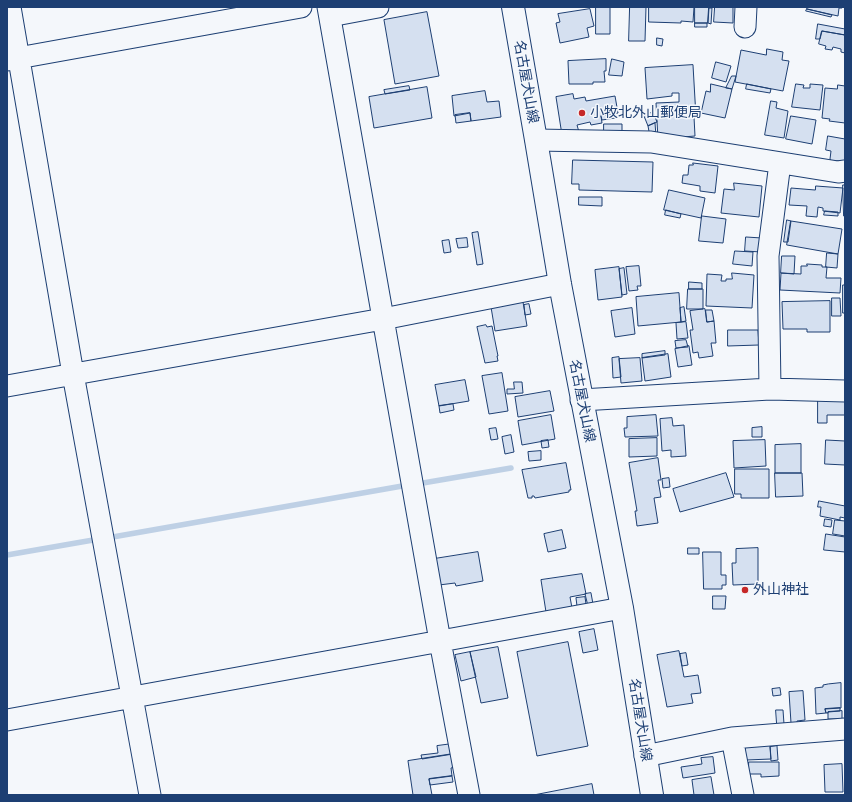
<!DOCTYPE html>
<html>
<head>
<meta charset="utf-8">
<style>
  body { margin:0 }
  #map { position:relative; width:852px; height:802px; overflow:hidden; background:#f4f7fb; font-family:Quicksand,sans-serif }
  canvas { display:block }
  .frame { position:absolute; inset:0; border:8px solid #1d3f73; pointer-events:none }
</style>
</head>
<body>
<div id="map">
<canvas width="852" height="802"></canvas>
<div class="frame"></div>
</div>
<script>
const g = document.querySelector('canvas').getContext('2d');
g.lineJoin = 'round';
function trace(path, color, width, dash) {
  g.strokeStyle = color;
  g.lineWidth = width;
  g.lineCap = dash ? 'butt' : 'round';
  g.setLineDash(dash || []);
  g.stroke(path);
}
function fill(path, color) {
  g.fillStyle = color;
  g.fill(path, 'evenodd');
}
function label(font, color, halo, rows, align = 'center') {
  g.font = font + ' Quicksand,"Noto Sans JP",sans-serif';
  g.lineWidth = 3;
  g.setLineDash([]);
  g.textBaseline = 'middle';
  g.strokeStyle = halo;
  g.fillStyle = color;
  for (const [text, x, y, turn = 0] of rows) {
    g.save();
    g.translate(x, y);
    g.rotate((+turn || 0) * Math.PI / 180);
    g.textAlign = isNaN(turn) ? turn : align;
    if (halo) g.strokeText(text, 0, 0);
    g.fillText(text, 0, 0);
    g.restore();
  }
}
trace(new Path2D(`
  M417,484L511,468
  M107,538L408,485
  M7,555L99,539`), '#bed0e5', 5.5);
const building = new Path2D(`
  M596,7H610V34H596Z
  M630,7H646L645,41H629Z
  M649,7H694L693,22L681,21V23L649,22Z
  M695,7H709L708,23H695Z
  M715,7H733V23L714,22Z
  M808,7H842V8H839L838,16L807,9Z
  M709,8H712L711,24L708,23Z
  M590,9L594,26L587,28L589,37L560,43L556,23L560,22L558,14Z
  M807,9L832,15L831,17L806,11Z
  M427,12L439,76L395,84L384,20Z
  M695,23H707V27H695Z
  M818,24L845,29V35L822,31L820,39H816Z
  M822,31L845,35V53L841,52V49L833,47L832,50L825,49L826,46L819,44Z
  M657,38L663,39L662,46L657,45Z
  M767,49L783,52L782,60L789,61L783,91L735,82L741,50L766,55Z
  M606,59V71H604L605,82H593V84H569L568,61Z
  M612,59L624,62L622,76L609,75Z
  M716,62L731,66L726,82L712,78Z
  M693,65L696,117H694L695,136L658,139L656,103L679,102V93H672V96L647,99L645,68Z
  M732,76H736L732,89L726,88Z
  M711,84L732,89L725,118L701,113L706,91L710,92Z
  M747,84L771,89L770,93L746,89Z
  M796,84L804,85L803,88H810V84L823,85L820,110L792,107Z
  M838,85L845,86V123L829,121L830,119L822,118L825,88L837,89Z
  M409,86L410,90L385,94L384,90Z
  M427,87L432,118L374,128L369,97Z
  M485,91L487,102L499,101L501,117L471,121L470,113L454,116L452,96Z
  M573,94L574,99L585,97L586,101L615,96L618,113L601,116L602,123L591,125L590,122L577,125L579,132L562,135L556,97Z
  M771,101L777,102L776,108L788,111L784,138L765,135Z
  M653,112L657,122L648,126L644,116Z
  M470,113L471,121L456,123L455,115Z
  M615,114V118L602,120L601,116Z
  M791,116L816,120L812,144L786,139Z
  M655,123L656,136L650,137L648,126Z
  M604,124H622V137H604Z
  M828,136L845,139V161H831L830,159L831,151L826,150Z
  M573,160L653,162L652,192L579,190V184H572Z
  M693,163L718,166L715,193L700,191V186L682,183L683,175H688L689,165H693Z
  M734,183L762,186L759,217L721,213L724,189L734,190Z
  M843,185H845V216H844Z
  M816,186L843,188L840,213L823,211V208L818,207L817,217L806,216L807,206L789,205L791,188L815,190Z
  M669,190L705,198L701,218L664,210Z
  M579,197H602V206L579,205Z
  M666,210L681,214L680,218L665,215Z
  M825,211L838,212V216L824,215Z
  M702,216L726,219L723,243L699,241Z
  M787,220L791,221L788,242H784Z
  M791,221L842,229L838,254L787,245Z
  M478,232L483,264L477,265L472,233Z
  M746,237L762,238L761,252L745,251Z
  M467,238L468,247L458,248L456,239Z
  M449,240L451,252L444,253L442,241Z
  M735,251L753,252L752,266L733,264Z
  M827,253L838,254L837,268L826,267Z
  M782,256H795L794,274L781,273Z
  M807,264L822,265V267H827L826,278H841L840,293L780,290L781,273L801,274V266H807Z
  M639,266L641,286H637L638,290L629,291L626,267Z
  M619,267L622,297L598,300L595,270Z
  M624,268L627,294L622,295L619,269Z
  M732,273L754,275L752,308L706,306L707,274L722,275L721,281H726V279H732Z
  M689,282L702,283V289H689Z
  M843,285H845V313H843Z
  M688,289H703V309H687Z
  M679,293L681,322L638,326L636,297Z
  M832,298H840L841,316H832Z
  M830,301V332H807V329H783L782,302Z
  M523,302L527,326L495,331L491,307Z
  M529,304L531,314L525,315L524,305Z
  M684,307L686,321L681,322L680,308Z
  M632,308L635,334L615,337L611,311Z
  M705,309L707,322L714,321L716,343H711L713,356L699,358L698,352L693,353L690,330H693L690,311Z
  M706,310H712L714,321L707,322Z
  M686,322L688,338L677,339L676,323Z
  M486,325L487,327L492,326L498,356H497L498,361L485,363L477,327Z
  M728,330H758L759,345L728,346Z
  M686,340L688,347L676,348L675,341Z
  M689,346L692,365L678,367L675,349Z
  M665,351V355L642,358V354Z
  M668,354L671,377L645,381L642,358Z
  M619,357L621,377L613,378L612,358Z
  M640,358L642,381L621,383L619,359Z
  M502,373L508,411L489,414L482,376Z
  M465,380L469,401L439,406L435,385Z
  M514,382H522L523,393L507,394V389H514Z
  M550,391L554,411L518,417L515,397Z
  M818,400H845V422V415H827V423H818Z
  M453,404L454,410L440,413L439,406Z
  M551,415L555,439L522,445L518,421Z
  M656,415L658,436L625,437L624,428H627V417Z
  M672,418L673,426L684,425L686,456L671,457V450L662,451L660,419Z
  M762,427V437H752V428Z
  M496,428L498,439L491,440L489,429Z
  M511,435L514,452L505,454L502,437Z
  M657,438V456L629,457V439Z
  M548,440L549,447L542,448L541,441Z
  M765,440L766,466L734,468L733,441Z
  M826,440L845,441V465L825,464Z
  M801,444V473H775V445Z
  M541,451V460L529,461L528,452Z
  M658,458L661,480H658L661,497L654,498L658,523L637,526L635,511H637L629,463Z
  M566,463L571,490H569V492L535,498L534,496H532V498H528L522,470Z
  M735,469H769V498H741V494H735Z
  M726,473L734,497L680,512L673,489Z
  M775,473H802L803,496L776,497Z
  M669,478L670,487L663,488L662,479Z
  M819,501L845,506V518L840,517V520L820,516L821,507H818Z
  M825,519L832,520L831,527L824,526Z
  M835,520L845,521V536L833,534Z
  M562,530L566,548L548,552L544,534Z
  M826,534L845,537V552L824,550Z
  M688,548H699V554H688Z
  M758,548V584L733,585L732,563H736V549Z
  M478,552L483,581L456,586L455,583L439,585L434,559Z
  M703,552H721V575H726V585H722V589H704Z
  M582,574L586,594L570,597L572,608L546,612L541,580Z
  M591,593L593,604L588,606L585,594Z
  M713,596H726L725,609H713Z
  M585,597L586,604L577,606L576,598Z
  M594,629L598,650L583,653L579,632Z
  M568,642L588,746L537,756L517,652Z
  M498,647L508,698L481,703L470,652Z
  M679,651L684,677L698,675L701,693L691,694L693,703L667,707L657,655Z
  M470,652L476,677L461,681L455,655Z
  M686,653L688,665L682,666L680,654Z
  M841,683V708L825,709L826,713L816,714L815,688L823,687V685L828,684Z
  M780,688L781,695L773,696L772,689Z
  M803,691L805,720L797,721V723H791L789,692Z
  M840,708V711L828,712V713H826L825,709Z
  M776,710H783L784,724H777Z
  M842,711V719H828V712Z
  M452,744L453,754L422,759L421,755L438,753L437,746Z
  M770,745L771,759L746,760L745,747Z
  M777,746L778,760L771,761L770,747Z
  M453,754L455,767L451,768L452,776L429,779L432,795H413L408,761Z
  M713,757L715,773L683,778L681,767L702,764L701,758Z
  M749,762H779V776L761,777V774H749Z
  M842,764L843,792H825L824,765Z
  M452,776L453,782L430,785L429,779Z
  M711,777L714,795H694L692,780Z
  M592,784L594,795H534Z`);
fill(building, '#d5e0f0');
trace(building, '#1d3f73', 1);
const minor = new Path2D(`
  M10,7L73,374L150,795
  M328,7L440,641L469,795
  M330,16L378,7
  M745,27L746,7
  M7,60L301,7
  M536,140L651,142L838,172L845,171
  M7,386L383,319L560,284
  M770,389L768,256L780,163
  M581,400L770,389L845,391
  M7,720L622,608
  M645,756L732,738
  M743,795L732,738L845,729`);
const major = new Path2D(`
  M513,7L536,140L560,284L622,608L652,795`);
trace(minor, '#1d3f73', 23);
trace(major, '#1d3f73', 24);
trace(minor, '#f4f7fb', 21);
trace(major, '#f4f7fb', 22);
for (const [x, y, r, color] of [
  [582,113,4,"#c62828"],
  [745,590,4,"#c62828"]
]) {
  const dot = new Path2D();
  dot.arc(x, y, r, 0, 2 * Math.PI);
  g.fillStyle = color;
  g.fill(dot);
  trace(dot, '#f4f7fb', 1.5);
}
label('14px', '#1d3f73', '#f4f7fb', [
  ["名古屋犬山線",526,82,80],
  ["名古屋犬山線",582,401,79],
  ["名古屋犬山線",640,720,81]
]);
label('14px', '#1d3f73', '#f4f7fb', [
  ["小牧北外山郵便局",590,113],
  ["外山神社",753,590]
], 'left');
</script>
</body>
</html>
